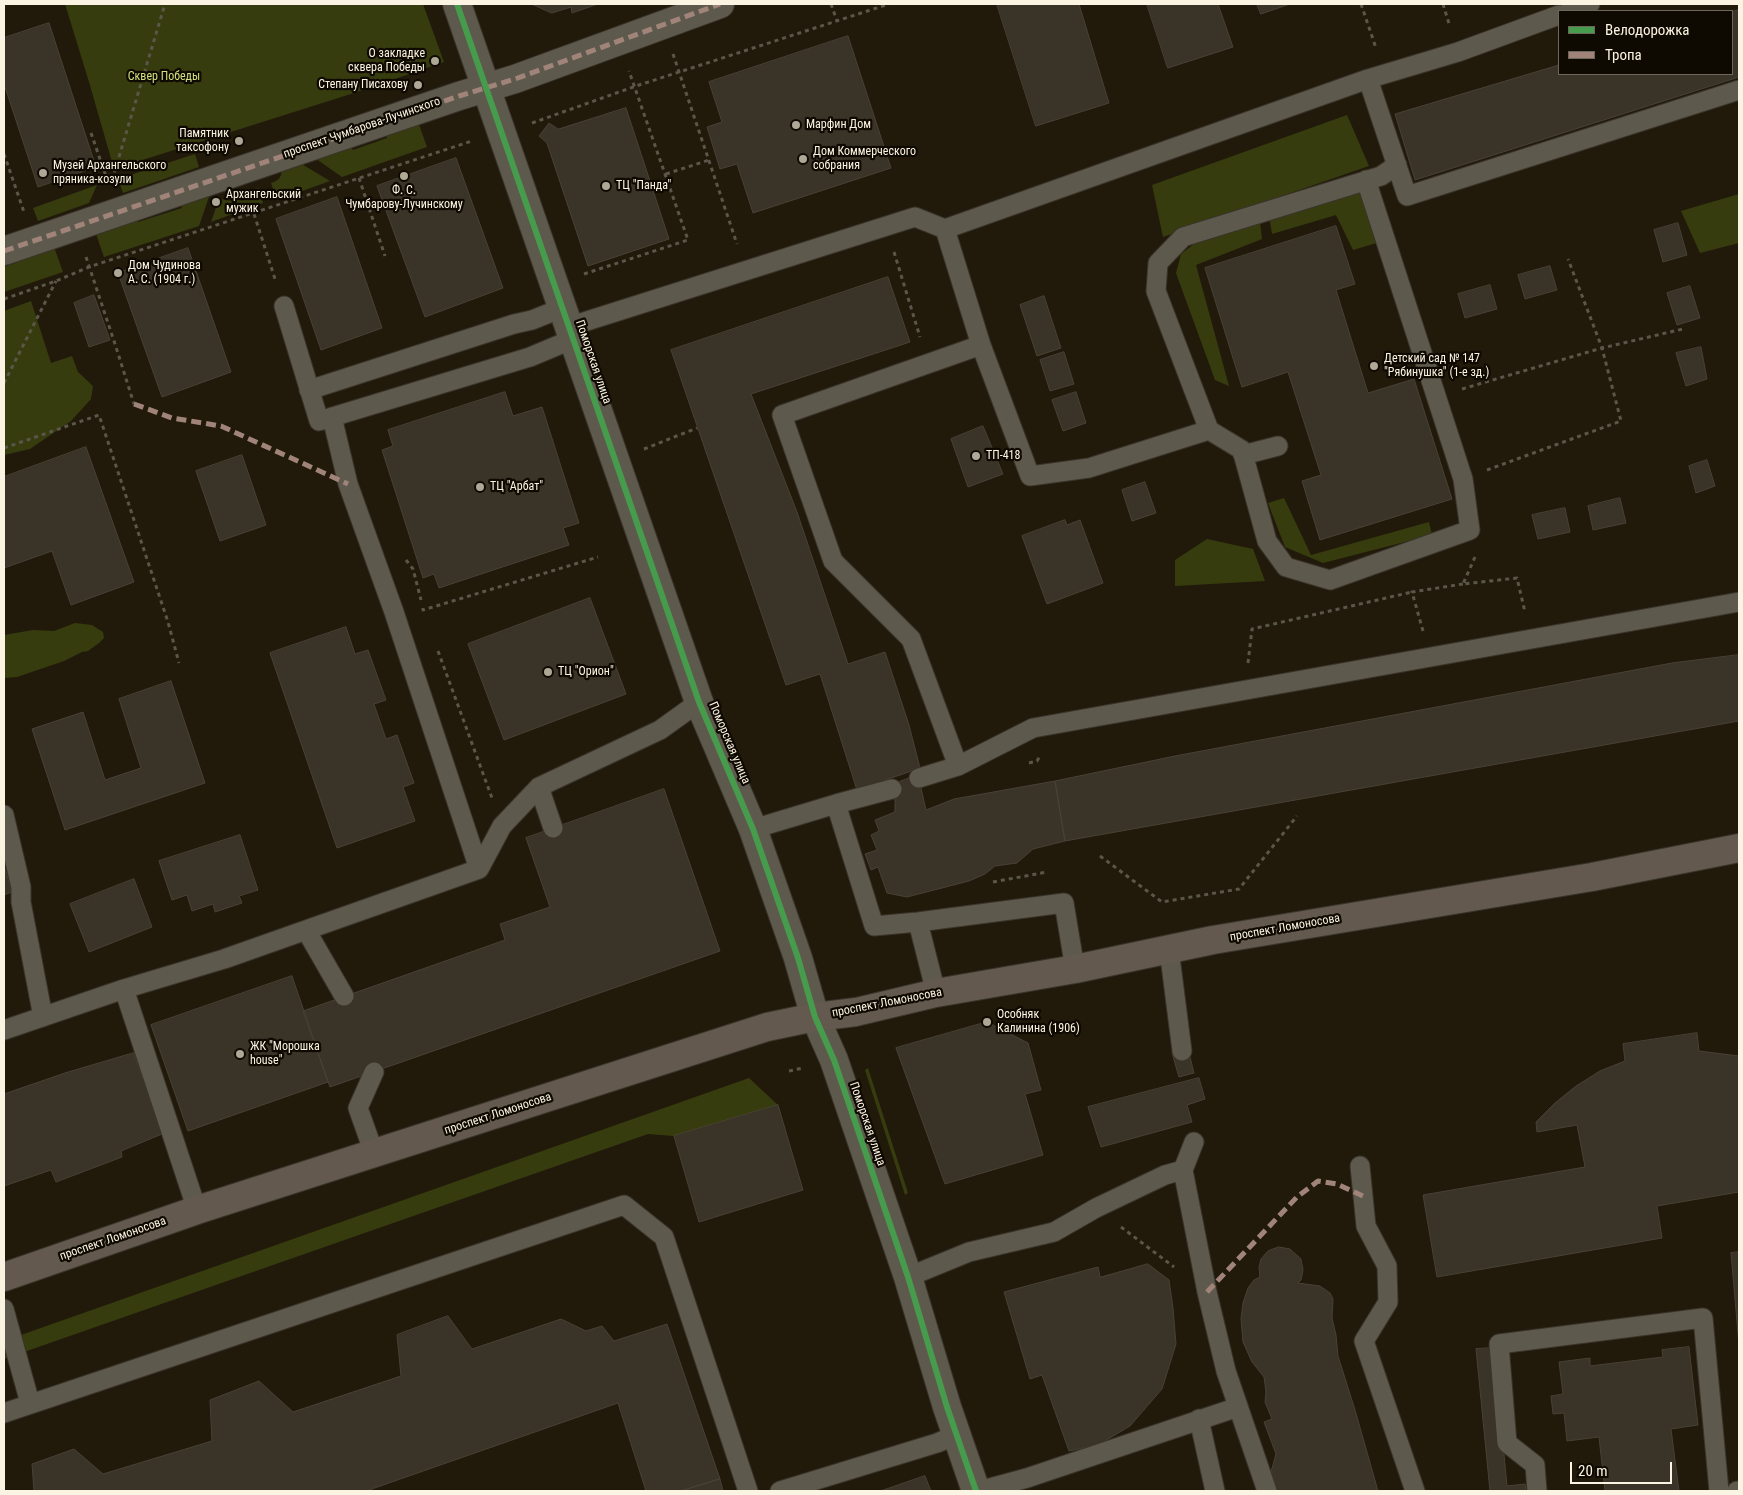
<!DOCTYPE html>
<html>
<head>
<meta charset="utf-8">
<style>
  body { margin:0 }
  #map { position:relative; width:1743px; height:1495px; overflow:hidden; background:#211a0b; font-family:"Roboto Condensed",sans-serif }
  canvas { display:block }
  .frame { position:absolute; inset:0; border:5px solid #fcf4e3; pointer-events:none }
  .legend { position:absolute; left:1558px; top:10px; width:175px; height:65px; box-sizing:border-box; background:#0e0901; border:1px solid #6d675b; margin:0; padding:6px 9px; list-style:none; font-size:15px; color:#fcf4e3 }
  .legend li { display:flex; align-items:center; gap:10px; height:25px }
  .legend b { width:25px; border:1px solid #6d675b }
  .scale { position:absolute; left:1570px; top:1462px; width:102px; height:22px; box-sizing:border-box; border:2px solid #fcf4e3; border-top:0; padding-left:6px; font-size:15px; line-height:18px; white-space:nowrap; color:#fcf4e3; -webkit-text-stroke:4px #0e0901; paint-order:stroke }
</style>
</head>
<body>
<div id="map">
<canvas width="1743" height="1495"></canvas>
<div class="frame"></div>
<ul class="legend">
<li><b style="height:6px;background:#469c4c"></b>Велодорожка</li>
<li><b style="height:6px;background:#a18479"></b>Тропа</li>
</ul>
<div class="scale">20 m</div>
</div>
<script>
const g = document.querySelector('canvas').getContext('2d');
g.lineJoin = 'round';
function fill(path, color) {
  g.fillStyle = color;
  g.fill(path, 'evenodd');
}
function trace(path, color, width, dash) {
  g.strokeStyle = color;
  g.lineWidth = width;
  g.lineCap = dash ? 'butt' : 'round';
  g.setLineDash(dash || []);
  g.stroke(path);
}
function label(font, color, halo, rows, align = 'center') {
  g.font = font + ' "Roboto Condensed",sans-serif';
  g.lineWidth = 4.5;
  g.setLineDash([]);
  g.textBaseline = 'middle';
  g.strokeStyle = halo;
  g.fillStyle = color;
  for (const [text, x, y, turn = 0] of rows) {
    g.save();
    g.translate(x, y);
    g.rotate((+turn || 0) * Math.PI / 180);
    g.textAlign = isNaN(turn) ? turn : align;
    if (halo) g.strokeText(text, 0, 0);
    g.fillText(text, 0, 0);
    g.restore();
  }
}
fill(new Path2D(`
  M65,4H423L444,62L354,93L114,169L89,82Z
  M1347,115L1369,166L1163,237L1152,185Z
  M417,119L427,147L342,177L312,156L350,143L353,150L387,138L385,131Z
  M195,154L199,167L123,193L118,179Z
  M295,160L330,181L277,200L271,183C279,180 281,178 282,170Z
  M97,185L89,203L38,221L33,208Z
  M212,188L199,226L104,257L94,228L135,215L138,222L182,208L179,198Z
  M259,188L263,203L211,222L219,199L234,201L246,190Z
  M1364,189L1380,242L1353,250L1336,215L1272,234L1269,216Z
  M1739,194V243L1700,253L1681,211Z
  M1260,222L1262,239L1196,265L1229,386L1215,380L1176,273L1181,254L1203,237Z
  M53,244L63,272L4,292V267L18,262L16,256Z
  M31,301L51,363L72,356L78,372L93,386L91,399L71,421L30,449L4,455V311Z
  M1284,498L1311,555L1429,522L1432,535L1323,563L1285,547L1268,503Z
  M1207,539L1253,549L1265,581L1175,586V560Z
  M75,623L92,625L103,632L104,638L99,643L88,651L82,652L64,661L17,677L4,678V635L33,630L54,631Z
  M868,1068L908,1193L905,1195L865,1070Z
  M749,1078L778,1105L674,1136L648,1134L4,1359V1341Z`), '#373c0f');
const building = new Path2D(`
  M532,4H598L572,13L571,7L552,13Z
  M997,4H1079L1109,103L1036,126Z
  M1147,4H1218L1233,47L1168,68Z
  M1257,4H1290L1261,14Z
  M1739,10V77L1415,180L1395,114L1559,65V74H1732V12Z
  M49,23L96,167L38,187L4,84V38Z
  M848,36L891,168L753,213L737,164L720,169L707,127L722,122L709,82Z
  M626,108L669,239L588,266L547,143L539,136L549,123L558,129Z
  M456,158L503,288L425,317L377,186Z
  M337,197L382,328L321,350L276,219Z
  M1678,223L1687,255L1663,262L1654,230Z
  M1336,226L1355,284L1336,290L1368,393L1414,379L1452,499L1320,540L1302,481L1321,475L1288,372L1242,387L1205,268Z
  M188,248L231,372L162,397L118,273Z
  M1550,266L1557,290L1525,299L1518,275Z
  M888,277L910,342L751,394L797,512L848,664L885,652L909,725L920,768L857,790L820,674L786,685L671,350Z
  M1490,285L1497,309L1465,318L1458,294Z
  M1690,286L1700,318L1677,325L1667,293Z
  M94,295L110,340L89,347L74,303Z
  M1044,296L1061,348L1037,356L1020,305Z
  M1701,347L1707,379L1686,386L1676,353Z
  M1064,352L1074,384L1050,391L1040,360Z
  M505,392L513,416L542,407L579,523L563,528L569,545L439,588L434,574L423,578L382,450L393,446L388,430Z
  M1076,392L1086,423L1063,431L1052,400Z
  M983,426L1003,474L968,487L951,439Z
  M86,447L134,582L71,605L52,551L4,568V477Z
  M242,455L266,525L220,541L196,471Z
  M1707,460L1715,486L1696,493L1689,466Z
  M1145,482L1156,513L1132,521L1122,490Z
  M1620,498L1626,523L1593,530L1588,506Z
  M1565,508L1570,532L1538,539L1532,515Z
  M1065,520L1067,525L1080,520L1103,583L1047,604L1022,536Z
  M590,598L626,694L504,740L468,644Z
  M346,627L355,654L368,650L386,700L374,704L386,739L397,735L414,783L403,787L415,821L337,848L270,653Z
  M1739,655V721L1065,841L1055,781L1175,756L1672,663Z
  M171,681L205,783L65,830L32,729L83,712L105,780L141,768L119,699Z
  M918,775L926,810L954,799L1055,781L1065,841L1033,849L1017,863L995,866L985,874L969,881L907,897L887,893L878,867L871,870L865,854L877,850L871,835L879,831L875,820L895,812V797L891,785Z
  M664,789L720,951L330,1087L303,1011L505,940L500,924L550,907L526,838Z
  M240,835L258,890L239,896L242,903L215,912L213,904L192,911L187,895L172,900L159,861Z
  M4,865L12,892L4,895Z
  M134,879L152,927L89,952L70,904Z
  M292,976L328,1082L188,1131L151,1025Z
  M987,1022L1028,1043L1041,1090L1025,1094L1043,1155L945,1184L896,1048Z
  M1697,1033L1699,1051L1739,1056V1192L1657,1206L1662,1238L1437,1277L1423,1195L1585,1167L1577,1125L1537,1132L1536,1122L1555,1103L1576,1086L1600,1071L1625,1061L1623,1044Z
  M1188,1049L1194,1073L1179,1077L1172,1053Z
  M134,1053L162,1134L121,1151L122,1157L56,1182L51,1170L4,1186V1094L65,1073Z
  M1199,1078L1205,1099L1187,1105L1192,1122L1101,1147L1088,1107Z
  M778,1105L803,1190L699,1222L674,1136Z
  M1279,1247L1290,1249L1301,1259L1303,1270L1301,1280L1298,1283L1320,1286L1330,1293L1333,1299L1332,1318L1336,1335L1338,1356L1355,1410L1378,1491H1270L1271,1472L1276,1454L1264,1422L1272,1419L1265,1402L1266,1392L1264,1377L1252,1362L1243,1342L1241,1319L1243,1303L1248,1288L1254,1280L1260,1277L1259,1267L1261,1259L1268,1251Z
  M1739,1252V1345L1731,1253Z
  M1148,1264L1169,1280L1173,1308L1176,1344L1162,1389L1130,1426L1098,1445L1069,1451L1042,1375L1030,1379L1004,1292L1098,1267L1100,1277Z
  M448,1316L472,1349L561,1319L586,1331L602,1326L614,1341L667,1324L720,1479L681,1491H646L618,1403L366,1491H34L32,1464L74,1449L103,1474L212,1441L210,1400L259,1381L293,1412L401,1376L397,1335Z
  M1689,1347L1698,1425L1671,1429L1679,1491H1605L1599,1437L1567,1441L1564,1413L1553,1414L1551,1396L1563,1394L1559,1362L1590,1358V1366L1663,1357L1662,1350Z
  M1494,1348L1507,1486L1525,1484L1526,1491H1490L1476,1349Z
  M925,1476L931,1491H881Z
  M720,1479L723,1491H681Z`);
fill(building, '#3a3428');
trace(building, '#484135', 1);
const lane = new Path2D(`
  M1569,11L1590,4
  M1368,79L1407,196L1739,90
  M945,229L1368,79L1458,52L1559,15
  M284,306L319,421L530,357L573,339
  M568,327L915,217L945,229L981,345L782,415L833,561L911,639L958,766
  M981,345L1030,476L1089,468L1209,430L1156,291L1158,263L1183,237L1381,176L1397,165
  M309,390L514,324L532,320L562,308
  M332,417L348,484L394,612L479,869
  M1209,430L1242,450L1267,541L1286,567L1330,580L1470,530L1463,479L1366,180
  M1243,455L1278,446
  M919,778L958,766L1033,728L1739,602
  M539,787L553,828
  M836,804L874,926L918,922L1064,903L1075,969
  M4,815L21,887V902L43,1017
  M753,829L836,804L892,789
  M918,922L936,993
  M306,930L344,996
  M1169,949L1182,1051
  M4,1030L124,989
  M374,1072L358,1108L374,1153
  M1194,1142L1183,1170L1207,1292L1226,1371L1267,1491
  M1360,1166L1366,1226L1387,1266L1388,1302L1364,1341L1415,1491
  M197,1210L124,989L224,959L479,869L502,826L539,787L660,730L699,702
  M908,1277L969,1252L1054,1232L1096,1208L1165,1175L1183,1170
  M4,1309L30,1403
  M4,1413L624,1205L664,1237L748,1491
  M1199,1419L1215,1491
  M780,1491L937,1443L956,1435
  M979,1491L1027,1478L1238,1407
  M1537,1491L1535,1465L1507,1443L1499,1344L1703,1318L1719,1491
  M1737,1491H1739`);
const street = new Path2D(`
  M457,4L699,702L753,829L798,958L815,1017L834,1060L908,1277L947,1407L976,1491
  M4,251L459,96L515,79L720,4`);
const primary = new Path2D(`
  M4,1277L197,1210L767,1027L815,1017L856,1012L936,993L1075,969L1213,940L1592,877L1739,848`);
trace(lane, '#3a342b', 21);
trace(street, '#3a342b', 30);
trace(primary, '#3a342b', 30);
trace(new Path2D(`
  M831,4L837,21
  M1361,4L1376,48
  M1443,4L1450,27
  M673,54L737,244
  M532,123L636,86L889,4
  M91,133L108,182
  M4,154L24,212
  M666,174L709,160
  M359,178L385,256
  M112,180L165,4
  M254,214L276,282
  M894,252L920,337
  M86,257L115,344L134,404
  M584,274L688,240L629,71
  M4,299L56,281L89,267L472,141
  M4,383L56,281
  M1462,389L1602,348L1683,329
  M4,448L99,415L168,622L179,663
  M644,449L697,428
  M1487,470L1621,421L1602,348L1568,259
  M1475,557L1463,584L1517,578L1525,612
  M406,560L413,569L421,600
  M423,608V610L598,557
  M1423,631L1412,592L1463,584
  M438,651L492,798
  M1248,663L1252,629L1412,592
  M1029,763L1037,761L1040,756
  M1100,856L1162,902L1239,889L1297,816
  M993,882L1047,872
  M789,1071L803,1068
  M1121,1227L1174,1267`), '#5a564a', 3, [4, 4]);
trace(lane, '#5e594d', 19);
trace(street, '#5e594d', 28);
trace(primary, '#63594e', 28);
trace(new Path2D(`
  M4,251L459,96L515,79L720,4
  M134,404L172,418L221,426L348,484
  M1207,1292L1297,1197L1318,1181L1337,1184L1363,1196`), '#a18479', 5, [10, 5]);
trace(new Path2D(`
  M457,4L699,702L753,829L798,958L815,1017L834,1060L908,1277L947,1407L976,1491`), '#469c4c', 6);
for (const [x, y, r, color] of [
  [435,61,5,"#afa897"],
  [418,85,5,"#afa897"],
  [796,125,5,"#afa897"],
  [239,141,5,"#afa897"],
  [803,159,5,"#afa897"],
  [43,173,5,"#afa897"],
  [404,176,5,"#afa897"],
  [606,186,5,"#afa897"],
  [216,202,5,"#afa897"],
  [118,273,5,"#afa897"],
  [1374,366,5,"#afa897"],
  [976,456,5,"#afa897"],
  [480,487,5,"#afa897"],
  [548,672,5,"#afa897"],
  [987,1022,5,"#afa897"],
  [240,1054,5,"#afa897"]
]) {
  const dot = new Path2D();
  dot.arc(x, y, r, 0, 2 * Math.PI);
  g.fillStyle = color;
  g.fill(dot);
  trace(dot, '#0e0901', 2);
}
label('12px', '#fcf4e3', '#0e0901', [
  ["О закладке",425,54,"right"],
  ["сквера Победы",425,68,"right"],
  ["Степану Писахову",408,85,"right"],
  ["Марфин Дом",806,125],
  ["Памятник",229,134,"right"],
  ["таксофону",229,148,"right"],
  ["Дом Коммерческого",813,152],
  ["собрания",813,166],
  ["Музей Архангельского",53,166],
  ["пряника-козули",53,180],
  ["ТЦ \"Панда\"",616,186],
  ["Ф. С.",404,191,"center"],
  ["Чумбарову-Лучинскому",404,205,"center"],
  ["Архангельский",226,195],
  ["мужик",226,209],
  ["Дом Чудинова",128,266],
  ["А. С. (1904 г.)",128,280],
  ["Детский сад № 147",1384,359],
  ["\"Рябинушка\" (1-е зд.)",1384,373],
  ["ТП-418",986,456],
  ["ТЦ \"Арбат\"",490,487],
  ["ТЦ \"Орион\"",558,672],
  ["Особняк",997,1015],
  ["Калинина (1906)",997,1029],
  ["ЖК \"Морошка",250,1047],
  ["house\"",250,1061]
], 'left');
label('12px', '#d1e17d', '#0e0901', [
  ["Сквер Победы",164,77]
]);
label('12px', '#fcf4e3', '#0e0901', [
  ["проспект Чумбарова-Лучинского",362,128,-19],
  ["Поморская улица",593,362,71],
  ["Поморская улица",729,743,67],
  ["проспект Ломоносова",1285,928,-10],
  ["проспект Ломоносова",887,1003,-11],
  ["проспект Ломоносова",498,1114,-18],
  ["Поморская улица",867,1124,71],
  ["проспект Ломоносова",113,1239,-19]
]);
</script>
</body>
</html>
